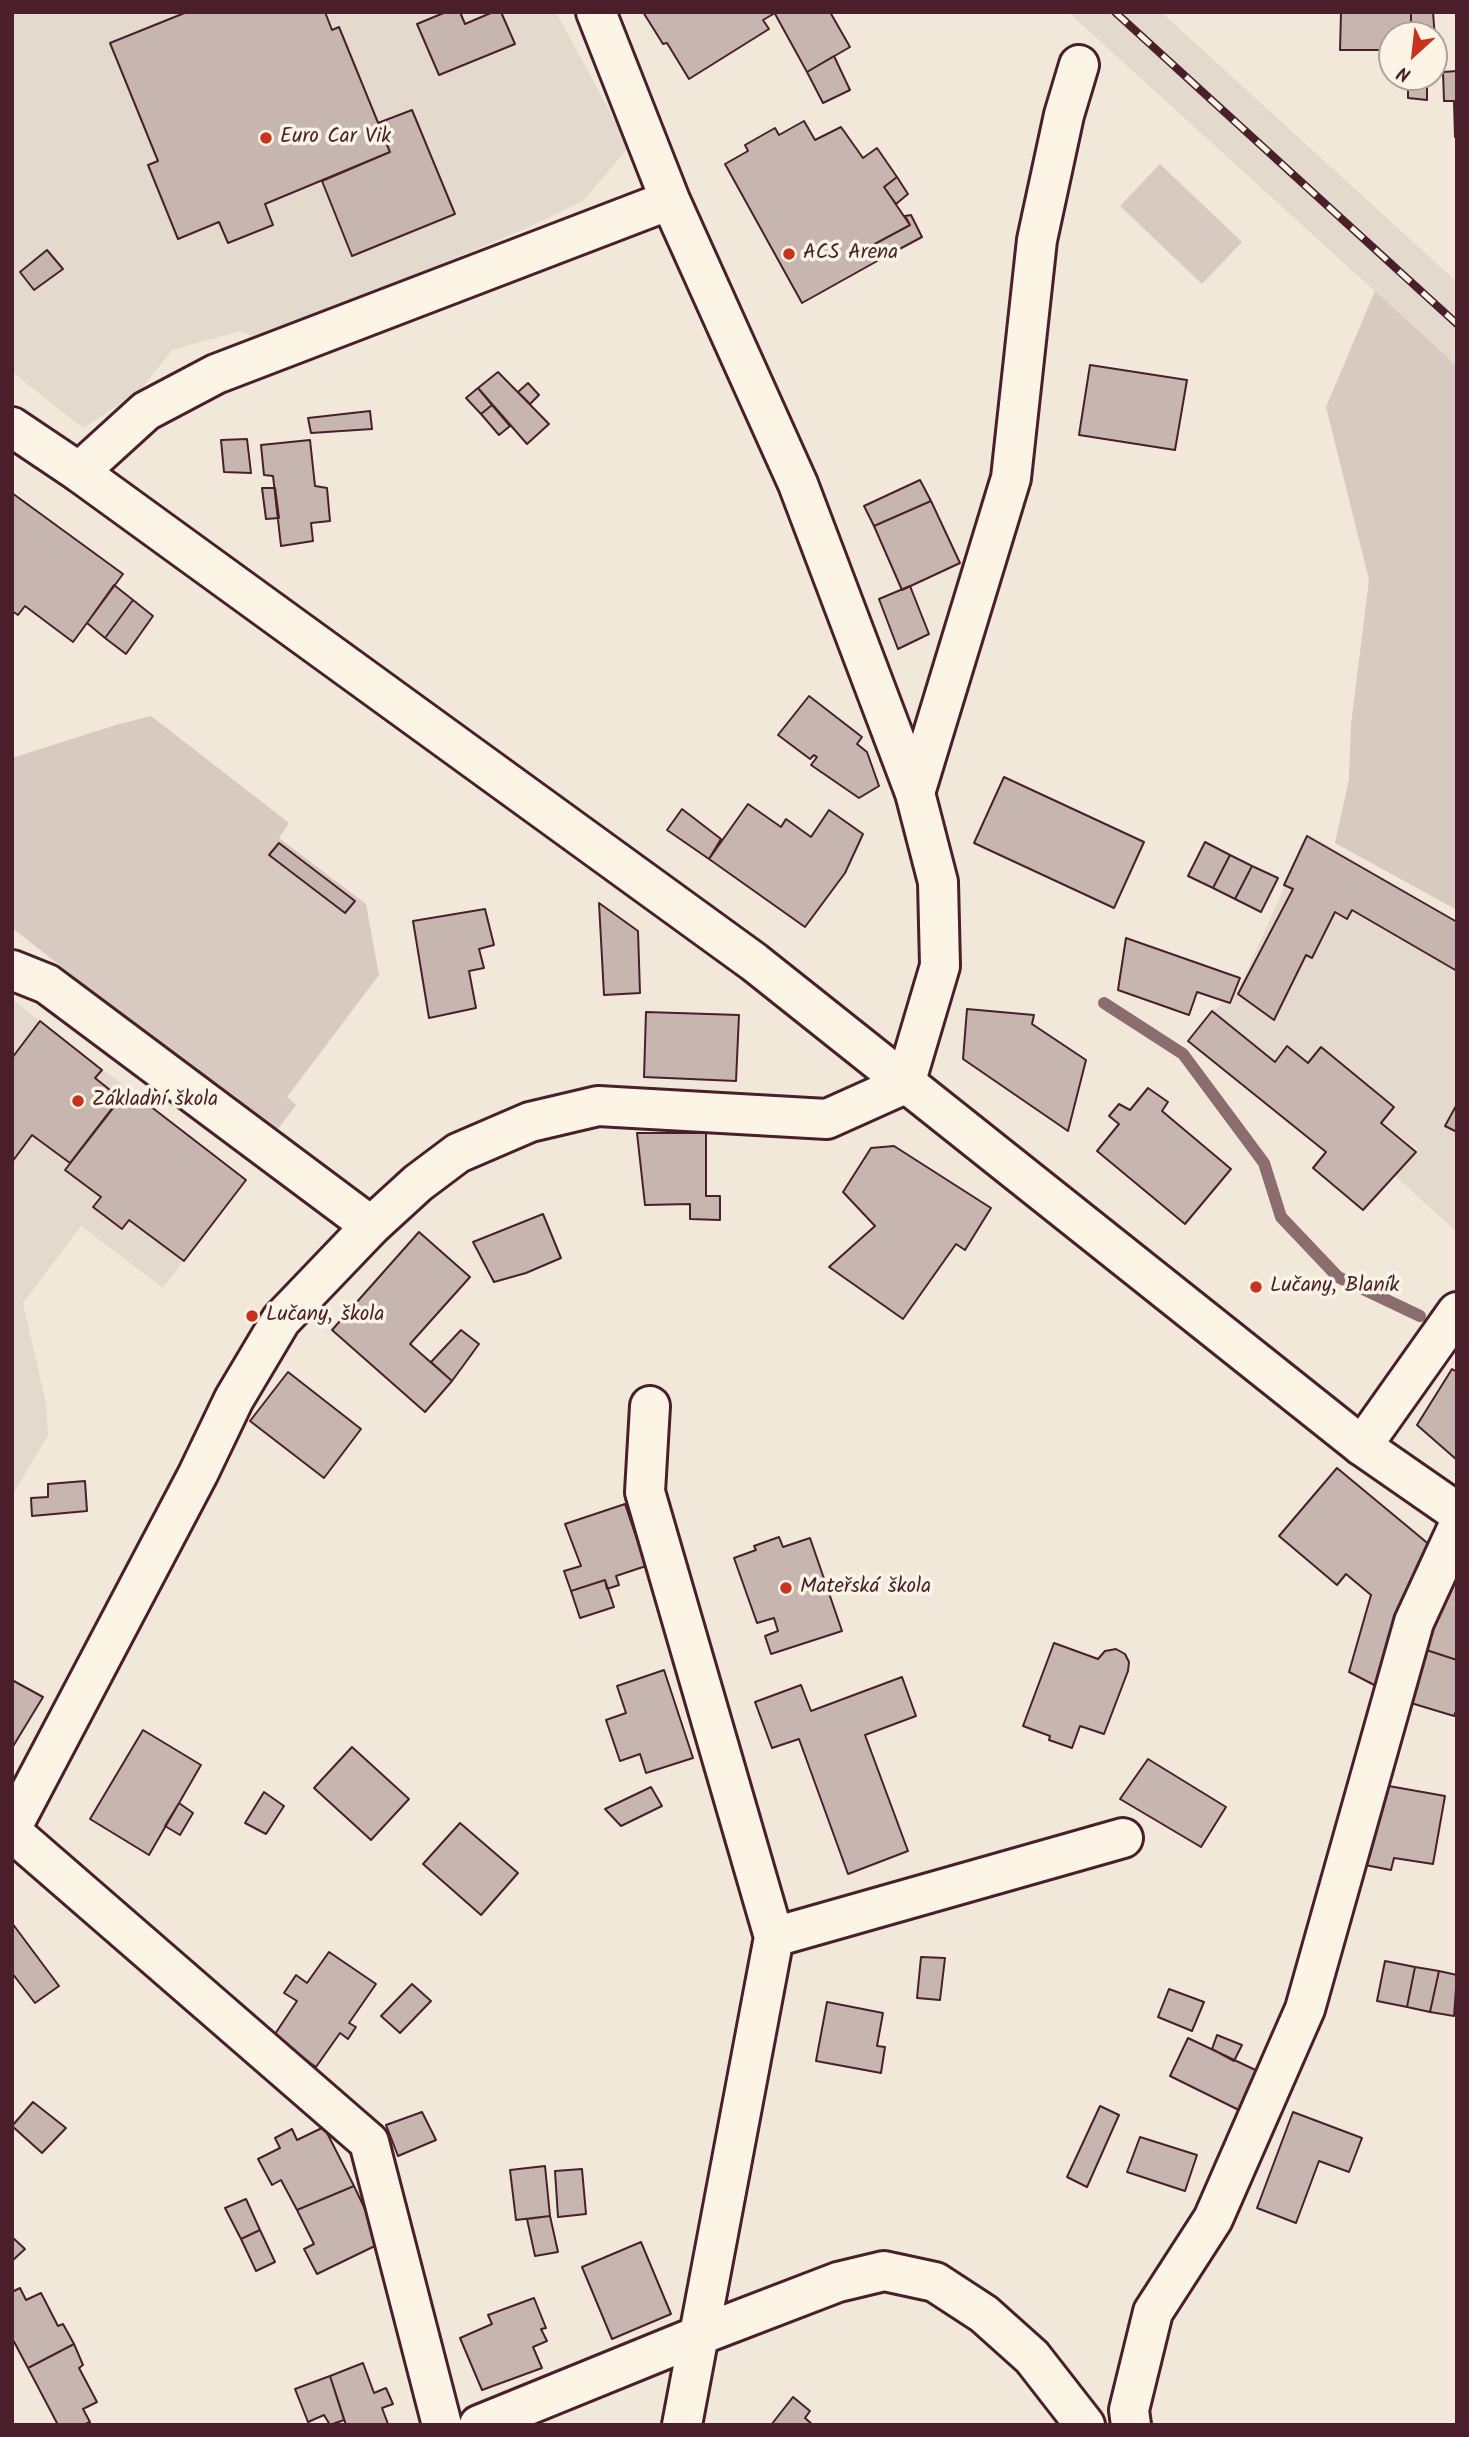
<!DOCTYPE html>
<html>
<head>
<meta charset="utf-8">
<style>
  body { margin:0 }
  #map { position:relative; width:1469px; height:2437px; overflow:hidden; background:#f1e8da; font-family:Kalam,sans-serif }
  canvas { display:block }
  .frame { position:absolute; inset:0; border:14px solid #4a1f2b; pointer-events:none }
  .north { position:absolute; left:1378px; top:21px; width:70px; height:70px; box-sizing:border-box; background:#fcf5e5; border:2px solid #b59f9b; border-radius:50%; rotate:207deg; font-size:19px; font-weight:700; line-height:28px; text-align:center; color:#4a1f2b }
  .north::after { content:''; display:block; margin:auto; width:24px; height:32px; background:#c8321e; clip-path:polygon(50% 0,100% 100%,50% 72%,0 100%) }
</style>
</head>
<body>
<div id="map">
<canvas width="1469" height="2437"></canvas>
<div class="frame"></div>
<div class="north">N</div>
</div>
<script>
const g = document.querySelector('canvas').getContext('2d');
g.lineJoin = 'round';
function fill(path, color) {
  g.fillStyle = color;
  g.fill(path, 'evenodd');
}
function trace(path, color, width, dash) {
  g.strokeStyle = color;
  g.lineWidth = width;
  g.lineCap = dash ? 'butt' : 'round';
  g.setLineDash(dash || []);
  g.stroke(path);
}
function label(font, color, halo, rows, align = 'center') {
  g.font = font + ' Kalam,sans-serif';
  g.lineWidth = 7;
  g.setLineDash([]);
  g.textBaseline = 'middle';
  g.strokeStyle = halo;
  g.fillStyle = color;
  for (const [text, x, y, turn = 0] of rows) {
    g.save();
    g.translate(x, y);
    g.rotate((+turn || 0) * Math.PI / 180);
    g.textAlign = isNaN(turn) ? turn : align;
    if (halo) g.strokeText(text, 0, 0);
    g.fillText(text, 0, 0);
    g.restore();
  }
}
fill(new Path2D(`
  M12,12H556L629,147L583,201L529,227L261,340L240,331L172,350L139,392L83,428L12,372Z
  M1068,12H1161L1457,282V366Z
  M1308,834L1457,921V1232L1394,1175L1417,1149L1381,1122L1396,1106L1320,1049L1307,1064L1291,1047L1275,1063L1213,1011L1238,991Z
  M12,999L246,1180L163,1288L81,1226L23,1303L46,1403L48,1435L12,1496Z`), '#e4d9cd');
fill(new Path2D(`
  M1160,164L1242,242L1202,284L1120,206Z
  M1375,291L1457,366V910L1335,843L1349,779L1351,724L1369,580L1326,407Z
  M151,716L289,823L279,838L366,904L379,975L287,1097L296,1105L275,1133L12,928V758L116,725Z`), '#d8cac0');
trace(new Path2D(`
  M1104,1003L1183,1054L1264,1163L1281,1217L1338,1277L1420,1316`), '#8b6d6f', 12);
const building = new Path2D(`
  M187,12H325L332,30L339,27L390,152L265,204L273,225L228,243L219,222L178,239L148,165L158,161L110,43Z
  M446,12H460L465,24L493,12H501L515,44L439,75L417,24Z
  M643,12H774L775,13L763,20L769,29L689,79L667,43L663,44Z
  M830,12L850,47L807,72L774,12Z
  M1341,12H1411V35H1392V50H1340Z
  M1411,12H1433L1436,52L1434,35H1411Z
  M834,56L850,90L823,103L807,72Z
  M1457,71V137H1455L1454,101H1444L1443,72Z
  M1408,77H1427V100L1408,98Z
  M412,110L455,214L352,256L322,181L390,152L378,123Z
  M804,121L815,140L841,127L863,158L877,148L897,177L884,187L910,225L871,246L879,260L802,303L725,164L748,151L745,145L775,128L779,135Z
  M897,177L908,194L896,204L884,187Z
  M911,215L922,237L879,260L871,246L910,225L905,216Z
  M47,250L63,269L34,290L20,272Z
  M1090,365L1187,380L1175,450L1079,435Z
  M498,372L549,424L527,444L478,388Z
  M528,383L539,395L530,404L518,392Z
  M478,388L492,405L481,414L466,398Z
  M492,405L510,426L499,435L481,414Z
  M370,411L372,429L311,433L308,418Z
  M247,439L251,473L224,472L221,440Z
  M310,440L315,486L327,488L330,521L311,523L313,541L281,546L273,476L264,475L261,445Z
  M920,480L931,501L874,526L864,506Z
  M262,488H275L279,518L266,519Z
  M12,493L123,574L73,642L25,606L18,615L12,611Z
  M931,501L960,563L902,590L874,526Z
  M114,585L133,600L105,638L87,623Z
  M910,586L929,634L898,649L879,599Z
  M133,600L153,616L126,654L105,638Z
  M809,696L862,737L857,744L867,752L879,786L859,798L811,765L817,757L814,755L810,759L778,735Z
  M1004,777L1144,842L1114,908L974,843Z
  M748,804L781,827L786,819L811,837L829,810L863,834L845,873L805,927L709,859Z
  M682,809L721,839L709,859L667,830Z
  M1307,836L1457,922V971L1352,910L1347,919L1335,912L1312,958L1306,955L1274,1020L1238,994L1293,889L1284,885Z
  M1205,842L1230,855L1213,888L1188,876Z
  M279,843L355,901L345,913L269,855Z
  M1230,855L1252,866L1235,899L1213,888Z
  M1252,866L1278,878L1261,912L1235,899Z
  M599,903L638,931L640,993L604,995Z
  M485,909L494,945L479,949L484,968L469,971L476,1008L429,1018L413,921Z
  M1126,938L1240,978L1230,1003L1197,992L1189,1015L1118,990Z
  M967,1009L1034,1015L1032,1024L1086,1060L1068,1131L963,1059Z
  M1212,1011L1275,1062L1287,1046L1308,1063L1321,1047L1394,1107L1381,1123L1416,1152L1363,1210L1313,1168L1326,1152L1188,1041Z
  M646,1012L739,1015L736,1081L644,1077Z
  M40,1021L102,1070L95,1078L120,1098L70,1163L32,1135L12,1162V1058Z
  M1148,1088L1168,1102L1162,1111L1231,1169L1185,1224L1097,1151L1119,1124L1109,1116L1119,1104L1130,1110Z
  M128,1089L246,1180L184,1261L129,1220L122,1229L93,1207L101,1197L65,1170Z
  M1457,1104V1132L1445,1126Z
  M637,1133H706V1196H720V1220L690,1219V1204L645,1205Z
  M894,1146L991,1208L965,1250L956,1244L903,1319L829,1267L875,1226L843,1192L871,1148Z
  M543,1214L561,1258L526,1273L494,1282L473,1242Z
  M419,1232L470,1277L410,1344L452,1381L425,1412L332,1330Z
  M461,1330L479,1344L452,1381L431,1362Z
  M1452,1369L1457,1372V1460L1417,1425Z
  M288,1372L361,1429L324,1478L250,1421Z
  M1337,1468L1431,1546L1382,1689L1349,1672L1371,1595L1346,1574L1337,1585L1279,1536Z
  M85,1481L87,1511L32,1516L31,1498L48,1497V1484Z
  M625,1504L646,1566L616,1576L619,1585L607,1589L605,1580L571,1591L564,1571L581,1566L565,1524Z
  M779,1537L783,1547L810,1538L842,1631L771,1654L765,1636L778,1631L774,1618L757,1623L734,1558L756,1550L754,1546Z
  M1457,1568V1660L1417,1647Z
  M605,1580L614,1607L580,1618L571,1591Z
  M1054,1643L1098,1659L1105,1651L1116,1649L1125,1654L1129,1662L1128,1671L1104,1734L1080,1726L1072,1748L1049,1740L1050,1736L1023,1726Z
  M1417,1647L1457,1660V1709L1454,1716L1401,1700Z
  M664,1670L693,1758L646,1773L640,1754L620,1761L606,1720L626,1713L617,1686Z
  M902,1677L916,1716L865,1735L908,1851L848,1874L799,1739L772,1748L755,1702L801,1685L811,1711Z
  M12,1680L43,1697L12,1748Z
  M143,1730L201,1765L149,1855L90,1819Z
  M352,1747L409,1799L371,1840L314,1788Z
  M1148,1759L1226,1807L1201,1847L1120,1799Z
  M1383,1785L1445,1796L1433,1864L1394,1858L1391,1870L1365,1865Z
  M651,1787L662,1806L621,1826L605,1809Z
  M264,1792L284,1806L266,1834L245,1823Z
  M179,1803L193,1813L180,1835L165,1826Z
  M460,1823L518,1873L481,1915L423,1864Z
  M12,1923L59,1986L35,2003L12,1973Z
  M329,1952L376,1984L349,2023L356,2027L348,2039L340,2033L316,2067L273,2037L297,2001L284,1993L296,1975L307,1983Z
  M921,1957L945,1958L940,2000L917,1998Z
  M1385,1961L1415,1967L1407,2007L1377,2001Z
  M1415,1967L1439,1971L1430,2012L1407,2007Z
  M1439,1971L1457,1975L1454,2016L1430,2012Z
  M412,1984L431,2001L400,2033L381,2016Z
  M1169,1989L1204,2002L1192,2031L1158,2017Z
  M827,2002L883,2013L877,2046L885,2047L881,2073L816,2061Z
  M1217,2035L1242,2045L1234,2061L1212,2049Z
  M1188,2038L1268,2076L1249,2115L1170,2076Z
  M33,2102L66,2128L42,2153L12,2126Z
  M1100,2106L1119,2115L1087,2187L1067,2177Z
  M422,2112L436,2140L398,2156L386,2125Z
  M1293,2112L1362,2138L1349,2172L1319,2161L1296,2223L1257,2208Z
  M324,2127L354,2186L297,2210L281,2180L272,2185L258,2159L280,2148L275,2138L292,2129L297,2140Z
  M1140,2137L1197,2155L1185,2191L1127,2172Z
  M545,2166L550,2216L516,2220L510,2170Z
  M582,2169L586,2214L558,2217L555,2171Z
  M354,2186L381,2243L317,2274L304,2249L314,2244L297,2210Z
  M246,2199L260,2230L241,2239L225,2208Z
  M550,2216L558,2252L535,2256L527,2219Z
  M260,2230L275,2262L256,2271L241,2239Z
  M12,2237L25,2249L12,2261Z
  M641,2242L671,2314L612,2339L582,2267Z
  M20,2288L26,2300L41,2293L58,2326L63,2324L74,2344L28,2368L12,2338V2292Z
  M534,2298L546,2328L541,2329L547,2341L533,2347L542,2368L482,2390L460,2338L492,2324L488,2315Z
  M74,2344L83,2365L79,2368L97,2402L83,2409L90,2422L83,2425H58L28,2368Z
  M363,2363L374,2393L386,2388L393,2404L382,2408L388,2424L346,2425L330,2376Z
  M330,2376L344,2420L330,2425L324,2415L308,2422L295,2389Z
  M793,2397L810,2411L805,2418L813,2425H771Z`);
fill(building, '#c7b6af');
trace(building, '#4a1f2b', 2);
const minor = new Path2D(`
  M915,793L1011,478L1037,240L1064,115L1079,65
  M12,970L47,984L371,1226
  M650,1406L645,1492L774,1937L682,2425
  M1362,1446L1457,1312
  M12,1832L369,2142L442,2425
  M774,1937L1123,1838
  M479,2425L700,2335L838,2282L884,2271L935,2282L984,2314L1032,2357L1085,2425
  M1131,2425L1129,2410L1153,2312L1213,2219L1305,2009L1414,1622L1457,1529`);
const tertiary = new Path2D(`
  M79,472L146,411L216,374L670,200
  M12,1827L198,1474L234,1399L281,1320L371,1226L418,1183L458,1153L530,1122L598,1106L827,1119L905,1084L940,966L938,882L915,793L798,484L670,200L596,12`);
const primary = new Path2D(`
  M12,427L79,472L754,962L1362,1446L1457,1512`);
trace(minor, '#4a1f2b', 44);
trace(tertiary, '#4a1f2b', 44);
trace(primary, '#4a1f2b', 44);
trace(minor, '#fcf5e5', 38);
trace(tertiary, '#fcf5e5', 38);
trace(primary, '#fcf5e5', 38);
const rail = new Path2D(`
  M1115,12L1457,324`);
trace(rail, '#4a1f2b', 8);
trace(rail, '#fcf5e5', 5, [16]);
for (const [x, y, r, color] of [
  [266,138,7,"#c8321e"],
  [789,254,7,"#c8321e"],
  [78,1101,7,"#c8321e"],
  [1256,1287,7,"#c8321e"],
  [252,1316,7,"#c8321e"],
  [786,1588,7,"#c8321e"]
]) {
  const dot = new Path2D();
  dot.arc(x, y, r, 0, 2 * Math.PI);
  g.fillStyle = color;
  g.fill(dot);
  trace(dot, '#fcf5e5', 2.5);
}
label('21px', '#4a1f2b', '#fcf5e5', [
  ["Euro Car Vik",280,138],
  ["ACS Arena",803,254],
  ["Základní škola",92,1101],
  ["Lučany, Blaník",1270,1287],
  ["Lučany, škola",266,1316],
  ["Mateřská škola",800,1588]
], 'left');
</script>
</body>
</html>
